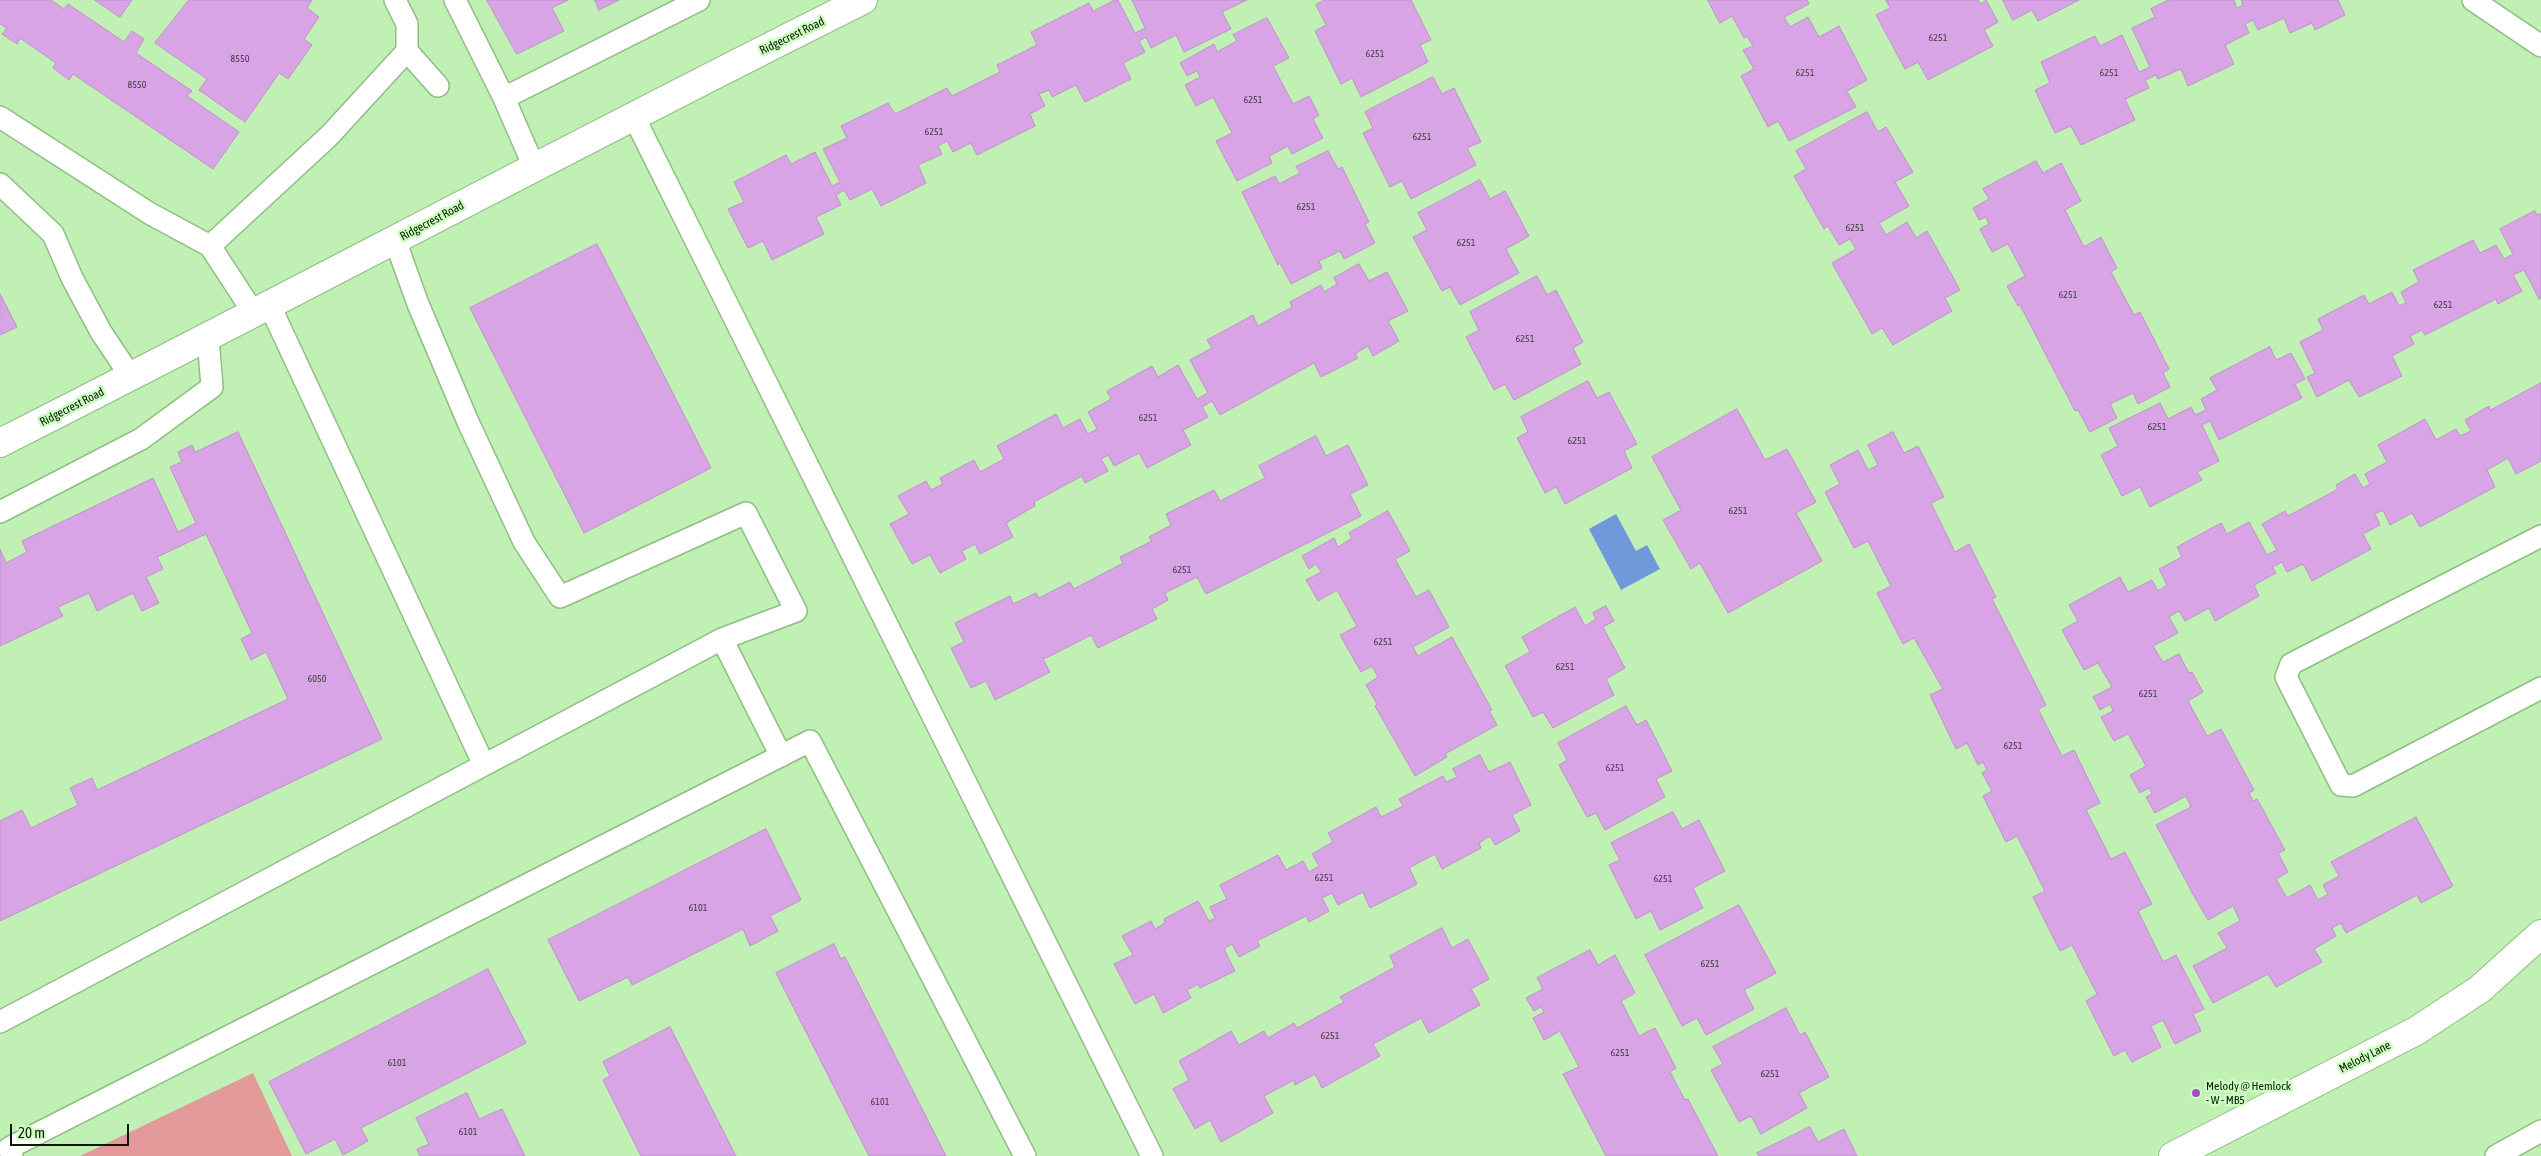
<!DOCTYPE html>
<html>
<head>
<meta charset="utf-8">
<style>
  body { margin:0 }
  #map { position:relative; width:2541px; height:1156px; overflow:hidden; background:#c0f0b4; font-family:"Asap Condensed",sans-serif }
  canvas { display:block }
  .scale { position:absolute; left:10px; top:1124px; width:119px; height:22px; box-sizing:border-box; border:2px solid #0b1c06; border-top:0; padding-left:6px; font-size:15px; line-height:18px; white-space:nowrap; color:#0b1c06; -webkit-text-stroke:4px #cdfec1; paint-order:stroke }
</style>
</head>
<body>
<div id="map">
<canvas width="2541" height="1156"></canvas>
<div class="scale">20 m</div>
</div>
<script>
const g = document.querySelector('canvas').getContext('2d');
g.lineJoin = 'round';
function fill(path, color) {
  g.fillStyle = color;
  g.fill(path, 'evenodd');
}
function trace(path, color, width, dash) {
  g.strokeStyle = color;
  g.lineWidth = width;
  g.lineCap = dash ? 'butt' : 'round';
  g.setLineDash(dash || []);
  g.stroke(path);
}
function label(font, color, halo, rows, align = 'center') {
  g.font = font + ' "Asap Condensed",sans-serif';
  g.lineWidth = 5;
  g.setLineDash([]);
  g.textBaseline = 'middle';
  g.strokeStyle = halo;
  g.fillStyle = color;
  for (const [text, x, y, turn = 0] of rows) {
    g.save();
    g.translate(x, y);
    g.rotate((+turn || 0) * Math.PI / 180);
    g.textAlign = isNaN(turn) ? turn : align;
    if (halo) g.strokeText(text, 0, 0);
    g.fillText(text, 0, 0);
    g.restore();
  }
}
fill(new Path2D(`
  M253,1073L292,1156H80Z`), '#e29999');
fill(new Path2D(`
  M1616,514L1636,551L1647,545L1660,569L1621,590L1589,529Z`), '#6f99db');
const building = new Path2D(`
  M0,0H51L64,9L68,4L124,42L132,31L144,39L136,53L192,91L187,96L239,132L213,169L73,74L69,80L53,68L56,63L20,38L17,44L2,34L7,28L0,24Z
  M95,0H132L120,17Z
  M189,0H312L307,8L319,17L304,39L312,45L288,79L279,73L245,122L199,90L207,79L155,43Z
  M487,0H568L552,8L564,31L517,54Z
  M595,0H619L599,10Z
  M1115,0H1118L1135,33L1145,28L1132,0H1247L1222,12L1231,29L1184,52L1176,35L1151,48L1146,37L1139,41L1145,52L1123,63L1131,79L1085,102L1076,85L1052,97L1049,90L1039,94L1045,106L1030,114L1035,126L977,155L971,143L953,152L947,141L938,146L942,154L918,165L926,183L881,206L872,189L850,200L844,190L836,195L841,205L816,217L824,234L772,260L763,241L748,248L728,209L744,202L734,182L786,155L791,164L815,152L832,186L840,182L823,149L847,138L841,126L888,103L895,114L947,88L952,96L1000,72L997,65L1037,45L1031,32L1089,3L1093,11Z
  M1324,0H1411L1431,40L1420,45L1428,62L1361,97L1352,78L1341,84L1315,31L1326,25L1316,5Z
  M1708,0H1807L1809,4L1784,17L1790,27L1808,17L1819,37L1839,26L1867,80L1847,91L1856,107L1789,141L1778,121L1768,127L1741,76L1754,69L1743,50L1753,46L1747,36L1744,38L1732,16L1720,23Z
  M1886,0H1978L1981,4L1986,0L1998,22L1984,30L1993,46L1928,80L1918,62L1905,69L1876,15L1890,8Z
  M2003,0H2079L2038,21L2032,10L2013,20Z
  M2169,0H2234L2237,8L2243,5L2241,0H2338L2345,15L2315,30L2312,23L2290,33L2284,18L2258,30L2253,20L2245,24L2249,33L2225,45L2234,64L2188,86L2181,69L2158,79L2156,75L2145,80L2149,88L2125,99L2135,120L2081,145L2071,126L2055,133L2035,90L2050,83L2041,62L2095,36L2100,46L2122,35L2139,72L2150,67L2132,28L2155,17L2151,9Z
  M1267,18L1289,58L1273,66L1293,104L1309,96L1319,115L1313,119L1323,138L1292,154L1288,146L1269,156L1272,163L1237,181L1216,141L1232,133L1213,97L1196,106L1185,85L1200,77L1197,71L1187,76L1180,63L1214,44L1217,52L1237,41L1233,35Z
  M1433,77L1442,94L1454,88L1481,142L1467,148L1476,165L1411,199L1402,181L1390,187L1363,133L1373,128L1365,112Z
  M1867,112L1878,132L1886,127L1913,172L1895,182L1909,206L1879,223L1886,235L1907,222L1916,238L1927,231L1960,290L1945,298L1952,311L1893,345L1882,328L1872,334L1832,263L1856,249L1850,239L1839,245L1828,226L1824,229L1794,176L1806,169L1796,151Z
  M1328,151L1338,169L1342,167L1369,222L1365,224L1375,243L1344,259L1340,251L1319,261L1322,268L1291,284L1280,263L1278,265L1242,192L1275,176L1279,184L1300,173L1296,167Z
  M2036,161L2043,173L2061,163L2081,201L2065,210L2084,247L2101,237L2117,268L2111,272L2134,315L2140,312L2169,369L2163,373L2170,387L2138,404L2133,393L2110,404L2117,418L2090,432L2078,410L2075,411L2020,305L2018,306L2007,286L2025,276L2008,244L1992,252L1980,229L1989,224L1986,217L1979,220L1973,208L1989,199L1983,189Z
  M1480,180L1490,199L1505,191L1529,236L1506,249L1519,273L1460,305L1450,287L1442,291L1413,237L1427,230L1418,213Z
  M2535,211L2537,215L2541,214V298L2539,299L2524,270L2513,275L2522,291L2498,304L2496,299L2425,335L2422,330L2410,336L2414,344L2392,356L2402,376L2359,397L2349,380L2317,397L2307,377L2315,373L2300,342L2323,330L2318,319L2364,295L2369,304L2392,292L2399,306L2406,303L2401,292L2419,282L2413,270L2473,240L2480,253L2496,245L2504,259L2513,254L2500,229Z
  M597,244L711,468L584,533L470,308Z
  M1359,264L1369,281L1387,272L1408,311L1388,321L1399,341L1373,356L1368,346L1355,354L1358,358L1321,377L1314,363L1220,415L1212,401L1202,407L1208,417L1183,430L1191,445L1147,468L1139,453L1114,466L1108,455L1101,459L1108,471L1085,483L1082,476L1034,502L1035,506L1006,523L1013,537L980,554L975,544L962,551L966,559L940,573L930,555L912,564L890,524L909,514L898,496L926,481L931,490L943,484L940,478L974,460L980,472L1004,459L997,446L1056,414L1063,428L1080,419L1088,434L1097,429L1088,412L1111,399L1107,391L1152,366L1158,377L1178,365L1197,399L1208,393L1190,360L1212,348L1207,340L1253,315L1258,326L1292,307L1290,302L1321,285L1324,292L1337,284L1334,278Z
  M1537,276L1547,295L1556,290L1583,342L1573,348L1581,364L1514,400L1505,384L1494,390L1466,337L1479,330L1470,312Z
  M0,294L17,327L0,335Z
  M2270,347L2276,360L2291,353L2305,379L2295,384L2302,398L2219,440L2210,421L2202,425L2219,461L2197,472L2202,480L2150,507L2140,487L2122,496L2101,455L2118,446L2109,428L2160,403L2168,419L2191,407L2195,415L2206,410L2201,399L2217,390L2210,378Z
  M1588,381L1597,398L1609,392L1637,444L1624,451L1632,468L1565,504L1556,487L1545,493L1517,438L1528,432L1521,417Z
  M2541,383V461L2516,474L2508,458L2487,470L2495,487L2420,527L2412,513L2390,525L2383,510L2375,514L2380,525L2363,534L2371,549L2312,581L2303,564L2287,572L2282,562L2272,567L2276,573L2254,585L2259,596L2215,621L2209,608L2185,621L2179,611L2169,617L2178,633L2153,646L2163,662L2179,654L2189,673L2192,672L2203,692L2188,701L2207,736L2221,729L2254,790L2249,793L2253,801L2257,799L2285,850L2278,853L2288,872L2276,879L2287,898L2310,885L2318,900L2328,894L2323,885L2339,876L2331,862L2416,817L2453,886L2421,903L2417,895L2346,933L2341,923L2332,928L2336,936L2314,949L2322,962L2276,987L2268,974L2213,1003L2193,966L2227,948L2218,933L2240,921L2233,906L2208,920L2194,896L2156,825L2191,807L2186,796L2155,813L2146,797L2152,794L2149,788L2140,793L2130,775L2146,766L2128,734L2114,741L2101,717L2113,711L2110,704L2100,710L2093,697L2112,687L2098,663L2084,670L2062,630L2078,621L2069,605L2120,577L2128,592L2152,580L2158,591L2167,585L2159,569L2182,557L2177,547L2221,523L2227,534L2249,522L2267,555L2277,550L2262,524L2285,511L2288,516L2338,489L2336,485L2355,474L2363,488L2370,484L2365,474L2387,462L2378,445L2425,419L2436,440L2456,429L2460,436L2471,431L2465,420L2489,406L2490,410Z
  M1737,409L1765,460L1787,449L1816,502L1796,513L1822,561L1728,613L1700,563L1691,569L1663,520L1681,510L1652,457Z
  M238,432L382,739L0,921V821L22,810L31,828L78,805L70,788L92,778L97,790L288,699L266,652L251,660L241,639L252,633L206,534L157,557L163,569L146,577L159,603L142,611L133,593L97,611L89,593L58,607L63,616L0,646V549L6,563L27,552L22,541L153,478L178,532L196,523L170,467L182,462L178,452L192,445L195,452Z
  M1893,432L1904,453L1918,446L1944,497L1931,503L1955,552L1969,544L1996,597L1992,599L2046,705L2038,709L2062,756L2074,750L2100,803L2086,810L2111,859L2125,852L2152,904L2138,911L2163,962L2176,955L2204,1009L2193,1014L2201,1031L2175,1044L2163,1020L2151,1026L2161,1047L2132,1062L2125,1050L2114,1056L2086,1001L2097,994L2072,945L2060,951L2033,897L2045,891L2017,836L2006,842L1983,796L1992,791L1982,773L1987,770L1983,762L1978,765L1967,743L1956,749L1930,695L1943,689L1914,638L1903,644L1877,593L1891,586L1868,541L1854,548L1825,492L1840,484L1830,465L1858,450L1868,470L1878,465L1868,445Z
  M1316,436L1326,456L1348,445L1368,485L1350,494L1361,516L1206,594L1197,577L1165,593L1168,600L1152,609L1157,619L1098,648L1091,635L1048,657L1043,659L1050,672L995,700L986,681L971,688L951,648L964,642L955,623L1010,596L1013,604L1036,593L1039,598L1070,582L1074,589L1123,563L1120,557L1152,541L1149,537L1171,525L1166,514L1214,490L1220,501L1265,478L1259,466Z
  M1388,511L1410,551L1395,559L1416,597L1429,590L1449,627L1413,647L1418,656L1452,637L1492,710L1489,711L1497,725L1445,754L1447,757L1415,776L1375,706L1377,704L1366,685L1378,677L1372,666L1361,672L1340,635L1357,626L1337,590L1318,601L1306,580L1321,572L1316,564L1309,569L1302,556L1334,538L1338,547L1352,538L1349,533Z
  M1606,606L1614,621L1603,627L1625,668L1606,679L1614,695L1553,728L1543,712L1533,717L1505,666L1530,652L1522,637L1575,607L1585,626L1596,619L1593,613Z
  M1626,706L1637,725L1646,720L1672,771L1656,779L1665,797L1605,830L1596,813L1587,817L1559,765L1567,760L1558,743Z
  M1480,755L1489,772L1510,762L1531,805L1512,815L1520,831L1495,845L1490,836L1479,843L1481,848L1442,869L1435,854L1409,868L1417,884L1370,908L1363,892L1338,905L1332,893L1322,898L1329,911L1309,922L1306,916L1257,941L1260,946L1239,957L1232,944L1224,949L1235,971L1200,988L1198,984L1187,990L1191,998L1163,1013L1154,994L1135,1004L1114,964L1133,955L1122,936L1151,921L1155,929L1165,923L1164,919L1198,901L1209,921L1215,918L1210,907L1227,899L1220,885L1278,855L1286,870L1303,861L1309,872L1319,866L1312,854L1333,842L1328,833L1376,807L1381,817L1403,806L1399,799L1443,776L1446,782L1457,777L1453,769Z
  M1673,812L1682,829L1699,820L1725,871L1693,888L1703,908L1660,930L1651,911L1636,919L1609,865L1620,860L1611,843Z
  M766,829L801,900L770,916L778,931L750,946L743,929L632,985L628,977L579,1001L548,940Z
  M1739,905L1776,973L1744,990L1754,1009L1706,1035L1697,1018L1682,1026L1645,955Z
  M1442,928L1452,948L1468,939L1489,979L1471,989L1480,1005L1429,1033L1421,1018L1373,1044L1380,1056L1322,1088L1315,1074L1295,1085L1294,1080L1264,1096L1273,1113L1221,1142L1210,1120L1195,1129L1173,1089L1189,1080L1179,1061L1231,1031L1239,1045L1264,1031L1268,1038L1294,1023L1297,1028L1344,1002L1340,997L1395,967L1390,956Z
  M834,944L841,959L845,957L946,1156H869L776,973Z
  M1590,950L1598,965L1615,955L1635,993L1621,1001L1639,1036L1655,1028L1676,1068L1670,1072L1685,1100L1688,1099L1718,1156H1606L1563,1074L1579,1067L1560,1031L1544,1040L1533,1018L1544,1012L1541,1007L1534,1011L1526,998L1543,989L1537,978Z
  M488,969L526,1043L361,1128L368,1141L343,1155L335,1139L306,1154L269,1082Z
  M1786,1008L1800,1035L1805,1032L1829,1077L1799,1093L1807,1108L1761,1134L1751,1116L1739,1122L1711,1070L1723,1064L1713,1047Z
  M670,1027L736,1156H641L603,1080L610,1076L603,1062Z
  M467,1093L479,1119L502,1109L525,1156H420L417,1149L429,1144L416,1118Z
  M1810,1127L1818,1142L1844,1129L1857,1156H1759L1757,1153Z`);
fill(building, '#d9a4e6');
trace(building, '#be91c9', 1);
const service = new Path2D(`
  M395,0L407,24V51L438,86
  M455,0L504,98L534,167
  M2473,0L2541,46
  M504,98L699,0
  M633,115L1152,1156
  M0,117L149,213L210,246L255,315
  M0,184L53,234L72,278L101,332L131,377
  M395,240L418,304L468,422L524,542L560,597L746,513L796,611L722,639
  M210,246L329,136L407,51
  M270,306L484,765L722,639L781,756
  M0,512L141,439L212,387L208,338
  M2541,536L2291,664L2286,677L2341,785L2353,786L2541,688
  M0,1022L484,765
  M12,1156L9,1148L810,741L1025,1156
  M2496,1156L2541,1131`);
const tertiary = new Path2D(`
  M0,443C289,297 574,144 863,0
  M2173,1156L2416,1031L2480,989L2541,934`);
trace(service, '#8fbd83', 24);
trace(tertiary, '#8fbd83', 30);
trace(service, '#fff', 21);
trace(tertiary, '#fff', 28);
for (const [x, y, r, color] of [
  [2196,1093,5,"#a74fbc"]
]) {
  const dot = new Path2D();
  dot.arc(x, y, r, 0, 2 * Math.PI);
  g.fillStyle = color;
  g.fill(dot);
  trace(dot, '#cdfec1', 2);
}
label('10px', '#3e3e3e', null, [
  ["6251",1938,38],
  ["6251",1375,54],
  ["8550",240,59],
  ["6251",1805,73],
  ["6251",2109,73],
  ["8550",137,85],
  ["6251",1253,100],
  ["6251",934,132],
  ["6251",1422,137],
  ["6251",1306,207],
  ["6251",1855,228],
  ["6251",1466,243],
  ["6251",2068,295],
  ["6251",2443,305],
  ["6251",1525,339],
  ["6251",1148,418],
  ["6251",2157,427],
  ["6251",1577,441],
  ["6251",1738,511],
  ["6251",1182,570],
  ["6251",1383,642],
  ["6251",1565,667],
  ["6050",317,679],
  ["6251",2148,694],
  ["6251",2013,746],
  ["6251",1615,768],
  ["6251",1324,878],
  ["6251",1663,879],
  ["6101",698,908],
  ["6251",1710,964],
  ["6251",1330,1036],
  ["6251",1620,1053],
  ["6101",397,1063],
  ["6251",1770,1074],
  ["6101",880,1102],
  ["6101",468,1132]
]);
label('12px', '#0b1c06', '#cdfec1', [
  ["Ridgecrest Road",792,36,-26],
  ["Ridgecrest Road",432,221,-28],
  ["Ridgecrest Road",72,407,-27],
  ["Melody Lane",2365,1057,-27]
]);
label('12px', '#0b1c06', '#cdfec1', [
  ["Melody @ Hemlock",2206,1086],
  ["- W - MB5",2206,1100]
], 'left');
</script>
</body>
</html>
